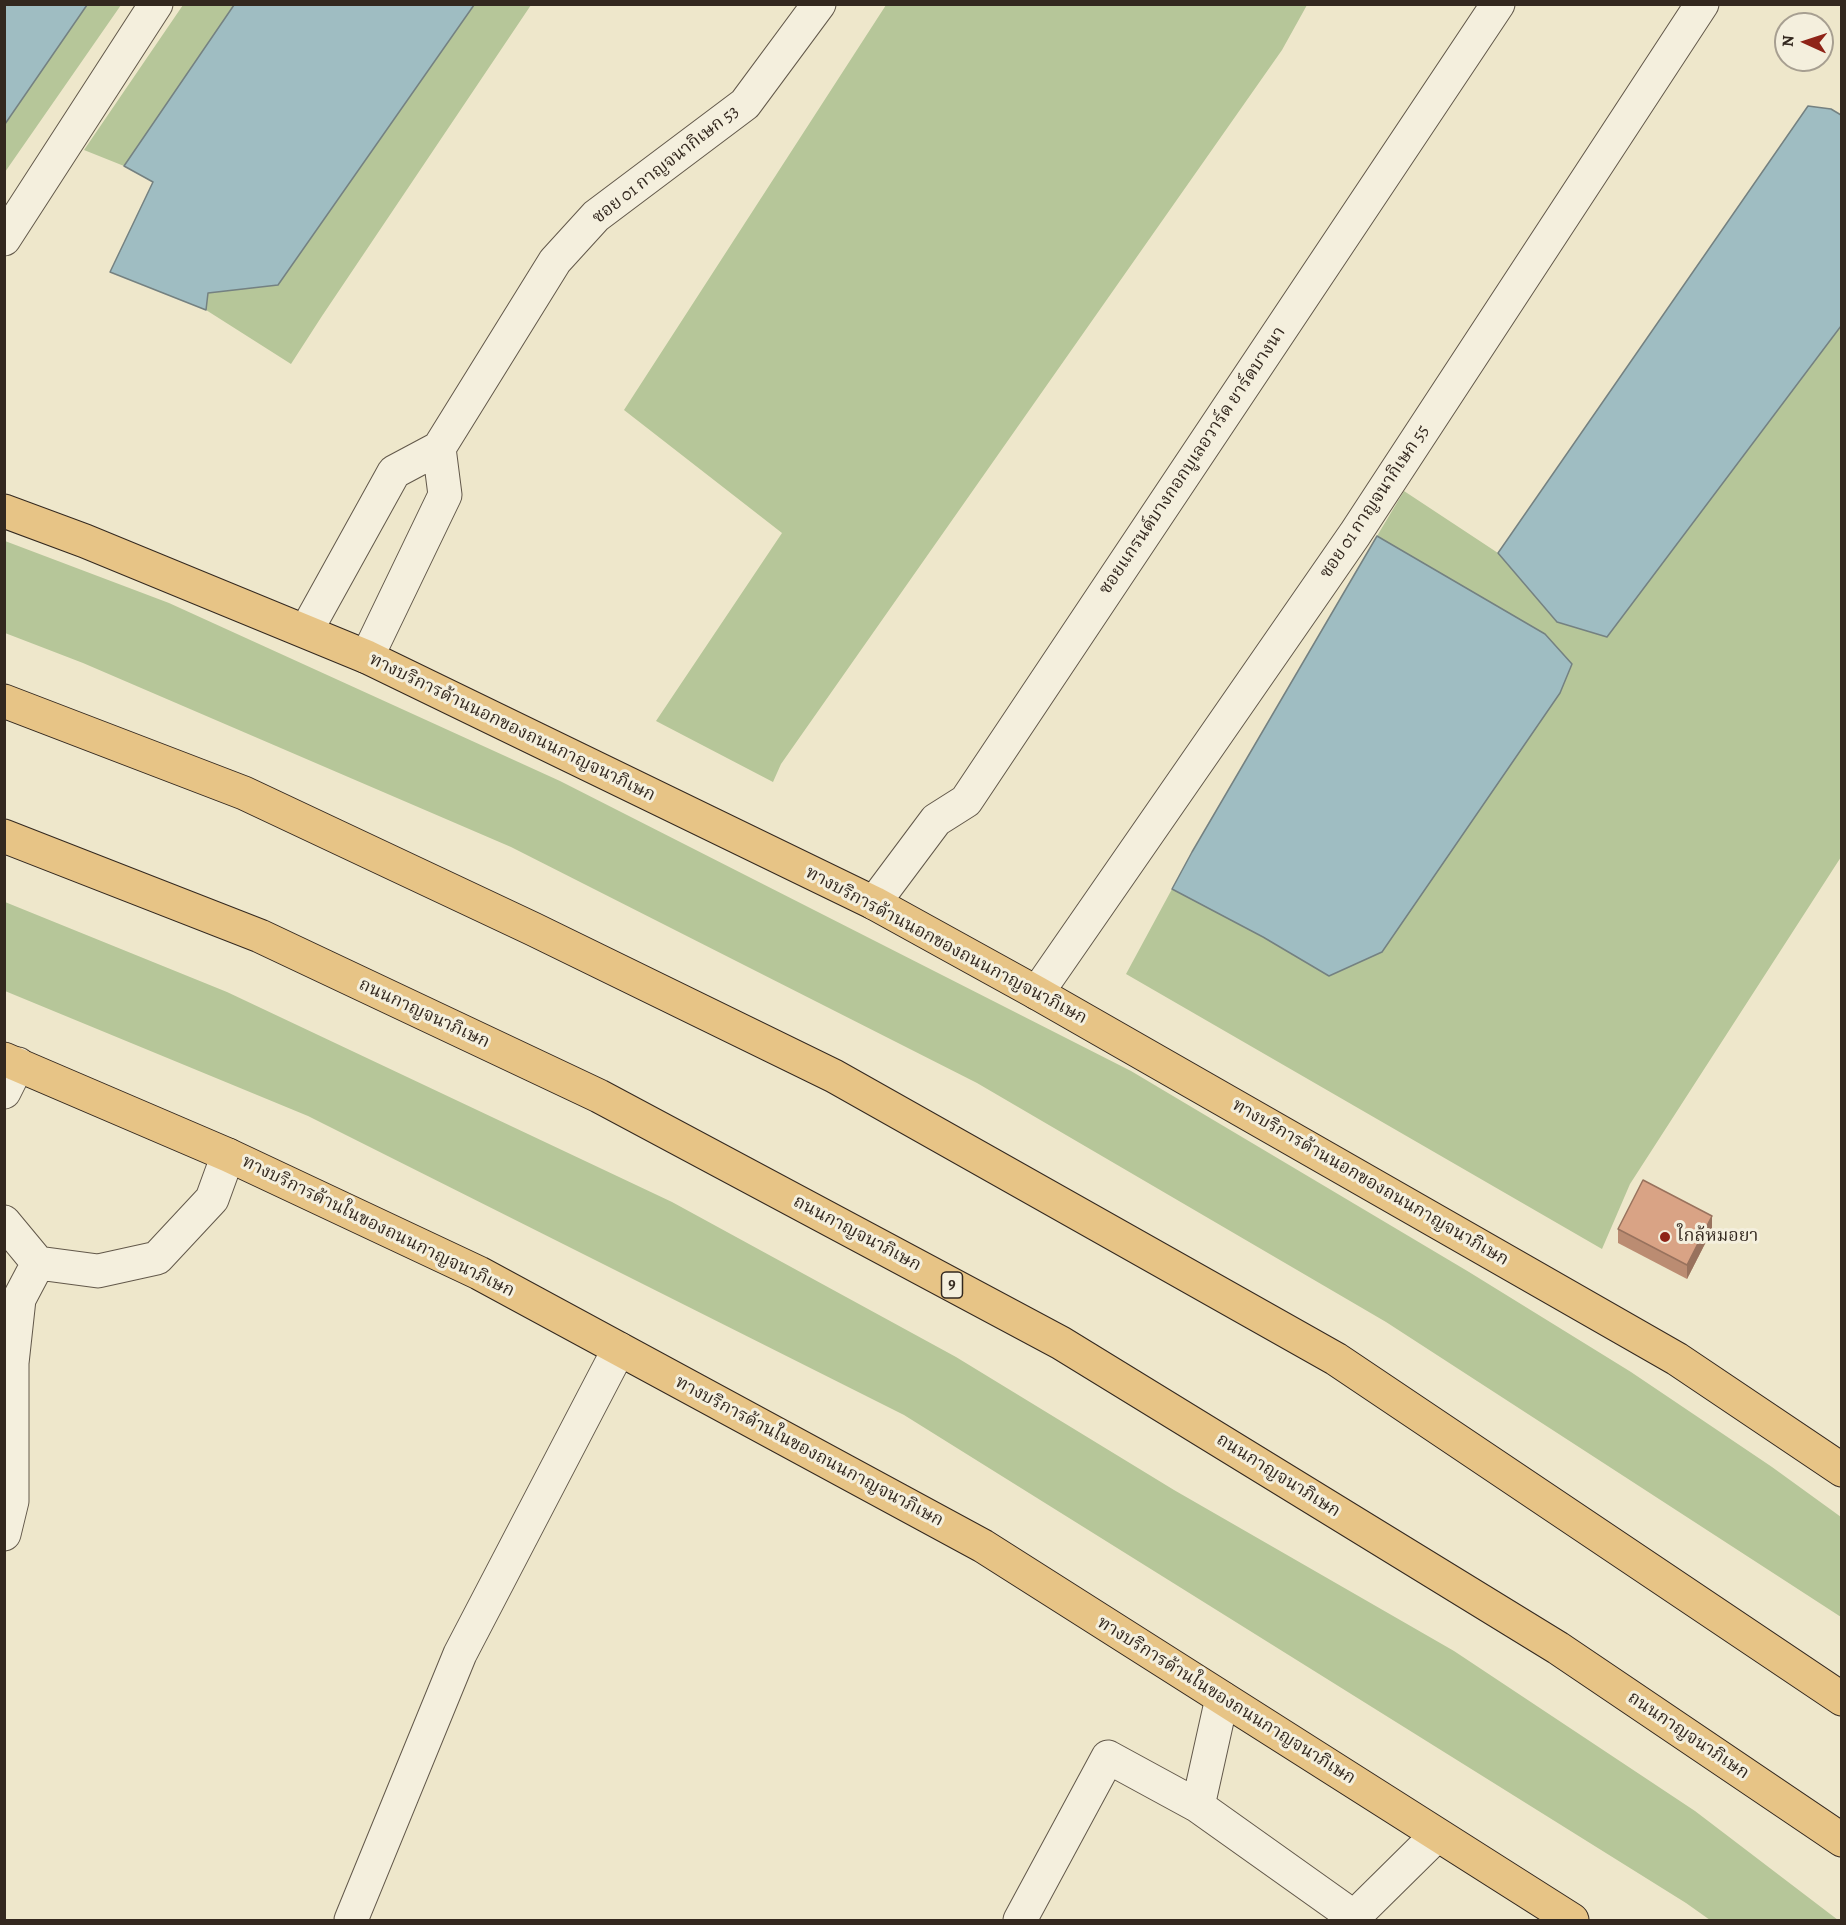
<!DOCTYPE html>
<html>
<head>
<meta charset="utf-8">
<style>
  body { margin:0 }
  #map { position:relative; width:1846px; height:1925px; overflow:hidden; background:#eee7cb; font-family:Alegreya,serif }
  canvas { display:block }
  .frame { position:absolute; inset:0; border:6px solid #33281f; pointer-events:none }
  .north { position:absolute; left:1774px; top:12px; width:60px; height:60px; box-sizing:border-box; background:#f4efdd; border:2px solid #a79f91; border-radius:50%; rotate:273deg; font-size:16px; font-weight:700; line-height:24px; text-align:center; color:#33281f }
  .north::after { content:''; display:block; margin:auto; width:21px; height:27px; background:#8f2418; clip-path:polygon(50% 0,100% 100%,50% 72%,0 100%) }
</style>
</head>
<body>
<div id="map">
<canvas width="1846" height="1925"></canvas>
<div class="frame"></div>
<div class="north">N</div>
</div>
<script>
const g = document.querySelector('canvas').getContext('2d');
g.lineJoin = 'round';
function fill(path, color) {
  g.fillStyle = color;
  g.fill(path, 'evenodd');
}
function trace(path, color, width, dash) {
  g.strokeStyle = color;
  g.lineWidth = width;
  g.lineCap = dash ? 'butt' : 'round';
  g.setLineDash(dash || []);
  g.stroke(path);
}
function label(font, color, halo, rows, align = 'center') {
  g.font = font + ' Alegreya,"Noto Serif Thai",serif';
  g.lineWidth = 6;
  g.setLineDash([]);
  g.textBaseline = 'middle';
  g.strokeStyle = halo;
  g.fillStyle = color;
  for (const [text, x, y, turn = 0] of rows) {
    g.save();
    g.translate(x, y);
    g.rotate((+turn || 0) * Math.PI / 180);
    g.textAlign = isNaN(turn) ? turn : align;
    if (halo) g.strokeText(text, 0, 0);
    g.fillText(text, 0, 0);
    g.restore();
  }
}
fill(new Path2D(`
  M87,5H121L5,172V124Z
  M183,5H234L124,166L84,150Z
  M474,5H531L322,316L291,364L206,310L207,293L278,285Z
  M886,5H1307L1282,50L781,764L773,782L656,721L782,533L624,410Z
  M1841,326V857L1630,1184L1602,1249L1126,974L1172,889L1263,937L1329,976L1451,581L1377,536L1404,491L1498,553L1557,622L1607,637Z
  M5,541L169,603L560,781L1131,1071L1469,1272L1631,1372L1772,1467L1841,1517V1617L1386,1322L977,1083L511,847L83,663L5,633Z
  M5,902L227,992L672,1202L956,1357L1174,1490L1454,1651L1695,1811L1838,1920H1710L1686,1903L904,1415L308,1116L5,991Z`), '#b6c699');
const water = new Path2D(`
  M5,4L87,5L5,124L4,5Z
  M234,5H474L278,285L208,293L206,310L110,272L153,182L124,166Z
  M1808,106L1831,109L1841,115V326L1607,637L1557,622L1498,553Z
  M1377,536L1545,634L1572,664L1560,693L1382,952L1329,976L1263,937L1172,889L1192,852Z`);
fill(water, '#9fbdc2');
trace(water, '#748181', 1.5);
const minor = new Path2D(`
  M4,239L156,4
  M306,631L394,472L439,448L555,261L596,216L745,104L819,4
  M367,657L445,495L439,448
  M874,903L936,820L966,801L1498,4
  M1037,993L1355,534L1702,4
  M4,1092L18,1064
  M4,1222L38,1263L98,1271L157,1258L212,1199L228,1155
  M4,1534L12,1501V1363L19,1299L38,1263
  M1222,1698L1198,1806L1354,1917L1437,1835
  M351,1920L460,1654L619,1349
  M1020,1920L1108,1757L1198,1806`);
const major = new Path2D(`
  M4,511L85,541L367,657L874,903L1037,993L1677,1359L1842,1470
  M4,1059L228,1155L479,1273L983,1546L1572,1920`);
const highway = new Path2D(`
  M4,701L244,793L533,929L834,1076L1336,1359L1842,1699
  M4,836L260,936L599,1096L1061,1343L1558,1648L1842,1840`);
trace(minor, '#62584a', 35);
trace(major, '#33281f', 35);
trace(highway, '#33281f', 35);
trace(minor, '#f4efdd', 33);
trace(major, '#e7c486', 33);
trace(highway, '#e7c486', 33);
fill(new Path2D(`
  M1618,1229L1712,1230L1687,1279L1618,1243Z`), '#bb8c72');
fill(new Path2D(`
  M1712,1216V1230L1687,1279V1265Z`), '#98725d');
const building = new Path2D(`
  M1643,1180L1712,1216L1687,1265L1618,1229Z`);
fill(building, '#d9a385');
trace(building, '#98725d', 1.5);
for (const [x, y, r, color] of [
  [1665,1237,6,"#8f2418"]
]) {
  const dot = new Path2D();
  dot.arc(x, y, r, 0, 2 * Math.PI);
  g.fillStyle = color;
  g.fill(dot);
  trace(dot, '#f4efdd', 2);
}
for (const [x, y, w] of [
  [952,1285,21]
]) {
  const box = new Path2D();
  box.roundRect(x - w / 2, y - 13, w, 26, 4.5);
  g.fillStyle = '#f4efdd';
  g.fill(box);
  trace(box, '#33281f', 1.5);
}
label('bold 16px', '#33281f', null, [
  ["9",952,1285]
]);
label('18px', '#33281f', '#f4efdd', [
  ["ซอย 01 กาญจนากิเษก 53",666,165,-38],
  ["ซอยแกรนด์บางกอกบูเลอวาร์ด ยาร์ดบางนา",1193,461,-56],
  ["ซอย 01 กาญจนากิเษก 55",1375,502,-56],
  ["ทางบริการด้านนอกของถนนกาญจนาภิเษก",512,728,26],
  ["ทางบริการด้านนอกของถนนกาญจนาภิเษก",946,946,28],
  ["ถนนกาญจนาภิเษก",424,1014,25],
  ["ทางบริการด้านนอกของถนนกาญจนาภิเษก",1370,1183,30],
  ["ทางบริการด้านในของถนนกาญจนาภิเษก",378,1227,26],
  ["ถนนกาญจนาภิเษก",857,1234,28],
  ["ทางบริการด้านในของถนนกาญจนาภิเษก",809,1452,28],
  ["ถนนกาญจนาภิเษก",1278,1476,32],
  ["ทางบริการด้านในของถนนกาญจนาภิเษก",1226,1701,32],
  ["ถนนกาญจนาภิเษก",1688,1736,34]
]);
label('18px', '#33281f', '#f4efdd', [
  ["ใกล้หมอยา",1677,1237]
], 'left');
</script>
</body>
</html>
